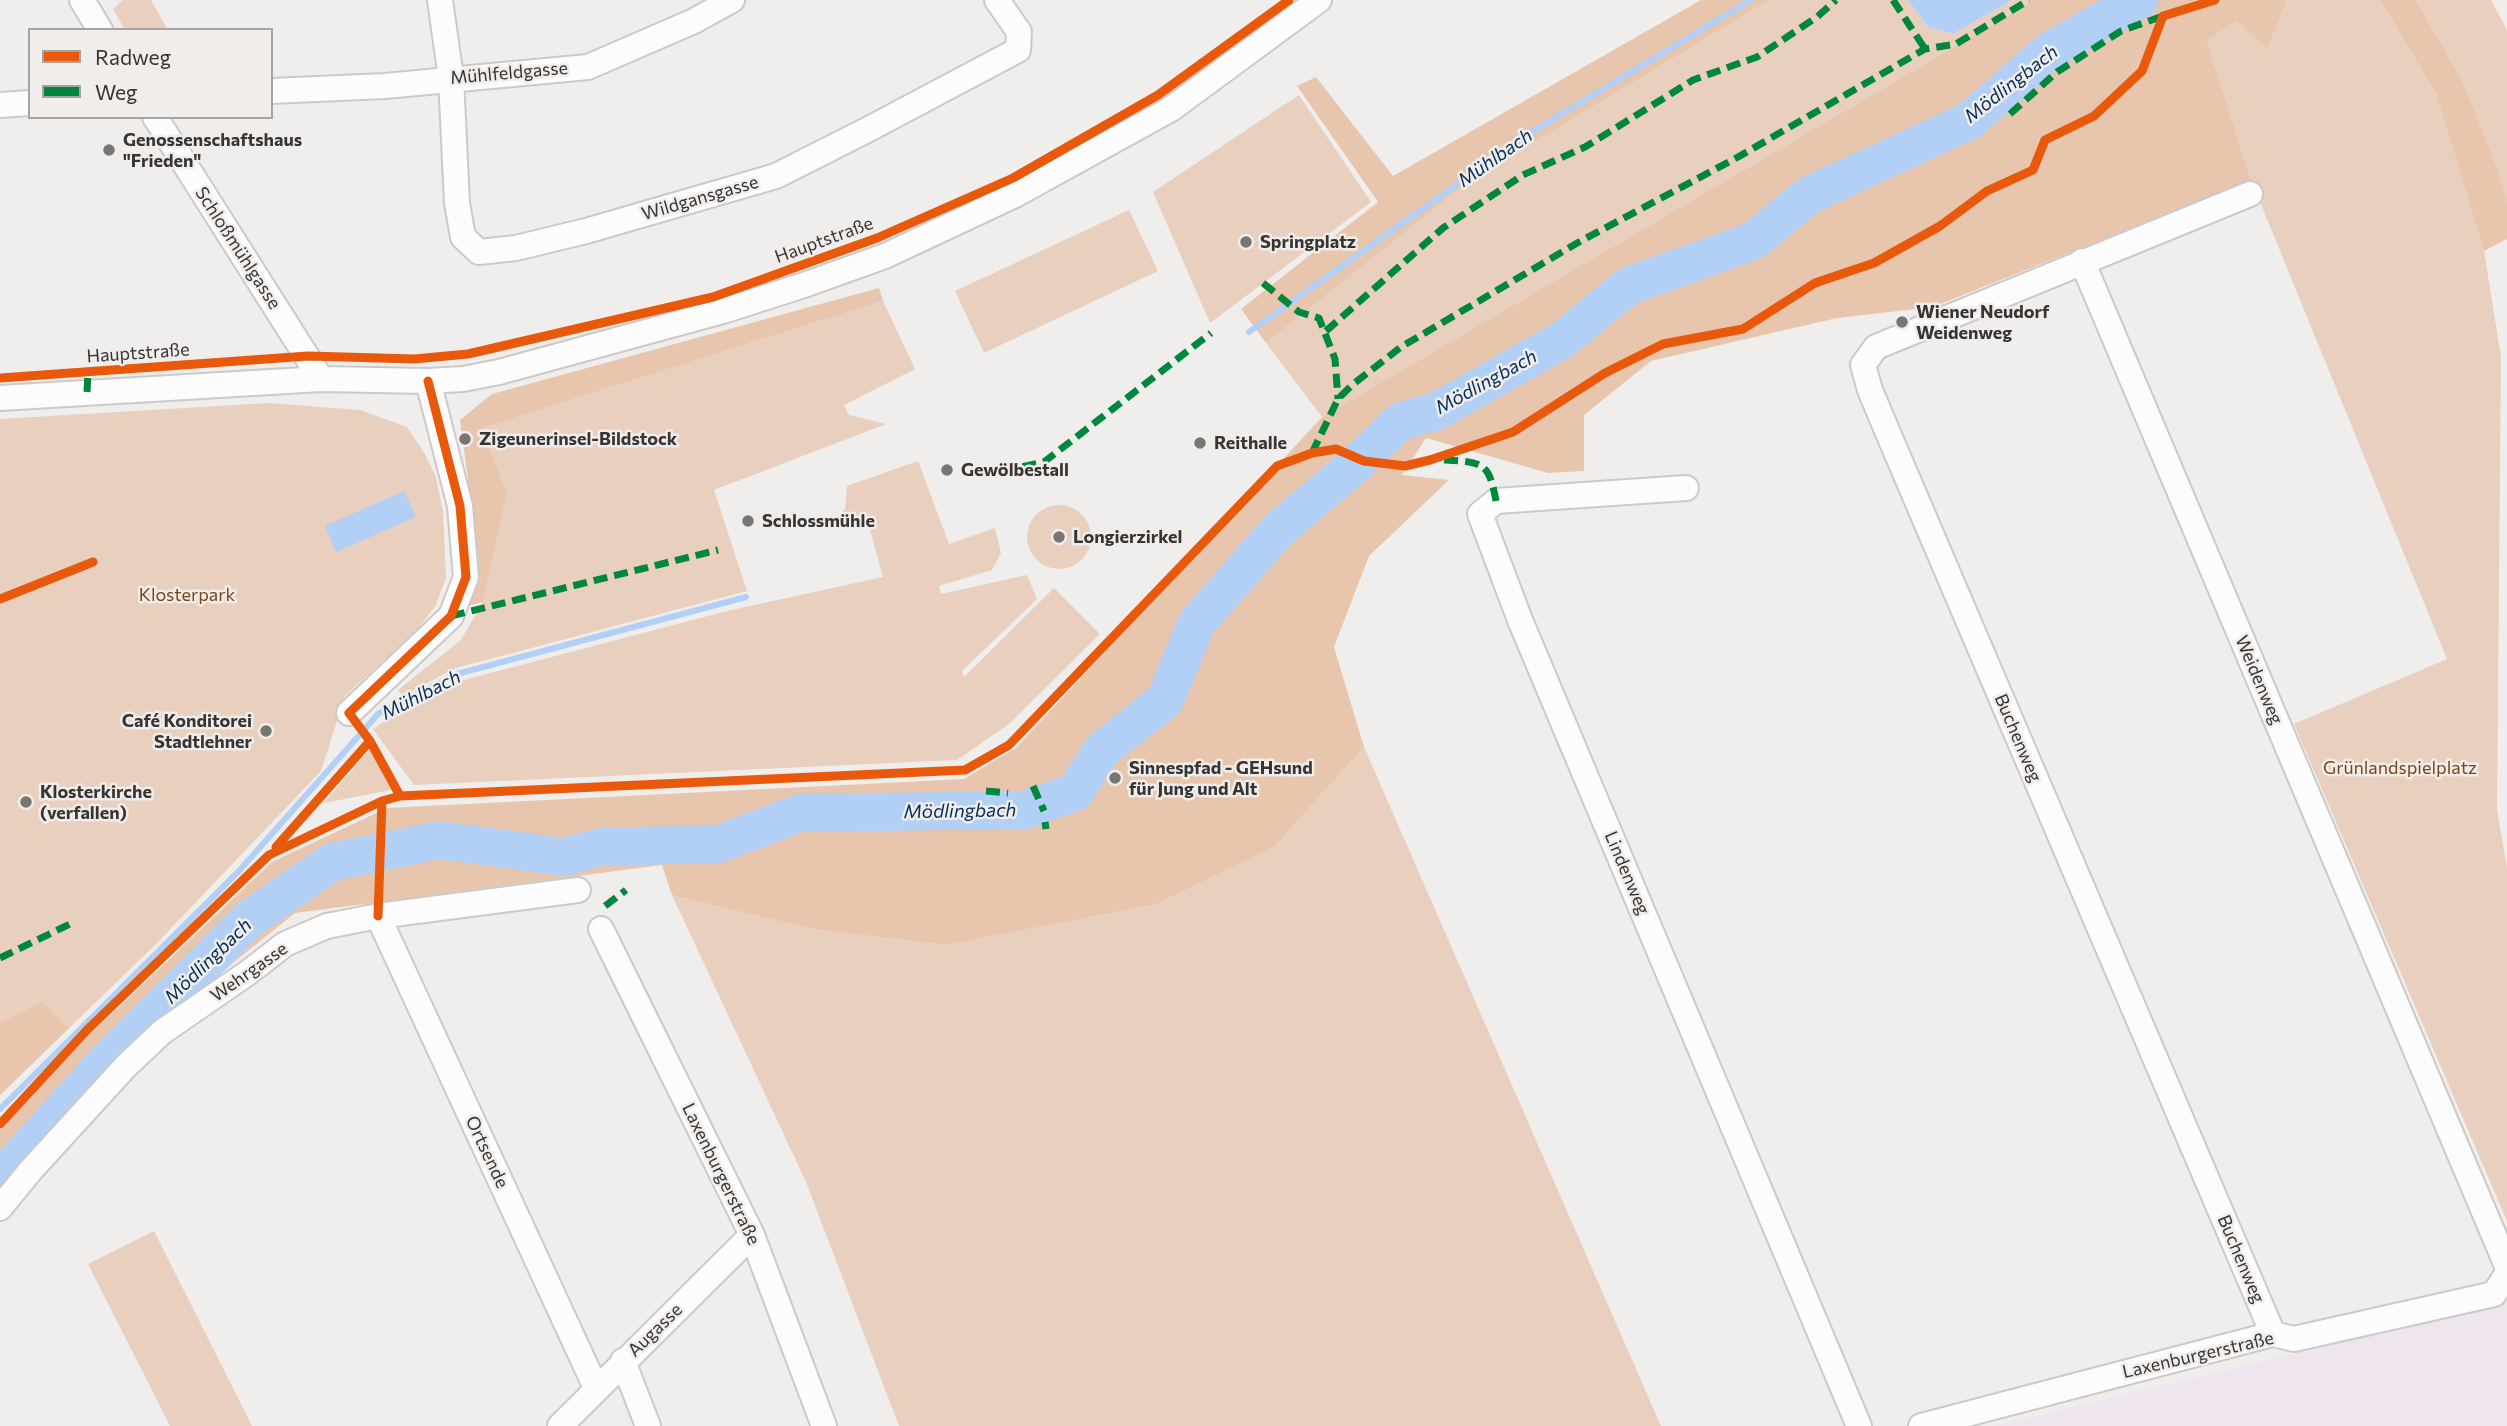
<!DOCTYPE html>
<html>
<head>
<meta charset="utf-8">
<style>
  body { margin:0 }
  #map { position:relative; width:2507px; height:1426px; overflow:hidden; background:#f0eeec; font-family:Commissioner,sans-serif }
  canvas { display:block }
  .legend { position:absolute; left:28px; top:28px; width:245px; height:91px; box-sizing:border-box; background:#f1edeb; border:2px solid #a6a3a2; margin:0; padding:9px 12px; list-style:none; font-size:21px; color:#363534 }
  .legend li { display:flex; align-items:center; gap:14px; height:35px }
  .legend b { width:35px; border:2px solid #a6a3a2 }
</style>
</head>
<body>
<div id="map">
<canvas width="2507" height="1426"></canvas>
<ul class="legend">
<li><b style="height:9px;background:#e8590c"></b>Radweg</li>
<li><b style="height:9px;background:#00873e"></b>Weg</li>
</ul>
</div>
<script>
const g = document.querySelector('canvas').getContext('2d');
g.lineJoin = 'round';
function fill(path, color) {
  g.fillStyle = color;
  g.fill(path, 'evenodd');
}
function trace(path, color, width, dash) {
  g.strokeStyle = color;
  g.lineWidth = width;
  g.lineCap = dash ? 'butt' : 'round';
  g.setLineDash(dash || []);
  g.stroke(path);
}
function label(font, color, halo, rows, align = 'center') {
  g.font = font + ' Commissioner,sans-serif';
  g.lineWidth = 5;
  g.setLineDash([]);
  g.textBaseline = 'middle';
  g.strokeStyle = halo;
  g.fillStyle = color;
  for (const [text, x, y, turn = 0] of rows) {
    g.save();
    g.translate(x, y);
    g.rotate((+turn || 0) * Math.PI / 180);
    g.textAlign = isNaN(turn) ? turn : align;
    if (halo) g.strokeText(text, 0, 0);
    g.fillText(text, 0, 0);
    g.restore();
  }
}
fill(new Path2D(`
  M2507,1302V1426H1994Z`), '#eee5ef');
fill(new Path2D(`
  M123,0H151L168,30H125L113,9Z
  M1770,0H1908L1928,27L1953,34L2012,0H2034L1322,417L1266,343L1468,182Z
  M2287,0H2380L2436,94L2484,251L2501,357L2497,810L2507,868V1221L2294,724L2447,659L2251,180L2207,41L2237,21L2267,48Z
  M2416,0H2491L2507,30V203L2462,80Z
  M1299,95L1371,202L1210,323L1153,192Z
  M1129,210L1158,271L984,353L955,291Z
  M883,301L915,369L844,405L849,415L886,424L714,490L747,591L456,668L402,696L398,690L461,640L483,602L507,493L482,428Z
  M269,403L360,410L407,427L423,451L435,474L443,511L446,578L436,605L416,631L345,696L321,771L156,944L0,1095V419Z
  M918,461L949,544L995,528L1001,553L992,570L939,586L941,594L1027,575L1037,599L962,671L964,677L1054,588L1100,634L1009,724L957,760L414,785L373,729L405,708L460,681L727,611L883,577L869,526L836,518L845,509L847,486Z
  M1027 537a32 32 0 1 1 64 0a32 32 0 1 1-64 0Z
  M1364,747L1661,1426H899L806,1182L672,895L811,929L947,945L1157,904L1274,847Z
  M370,749L391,790L324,803Z
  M154,1231L252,1426H170L88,1264Z`), '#e8cfbe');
fill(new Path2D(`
  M1701,0H1770L1468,182L1266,343L1241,309L1378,202L1297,86L1316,77L1393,176Z
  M2034,0H2287L2267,49L2237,21L2207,41L2251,180L1933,307L1837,318L1651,361L1584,415V471L1548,473L1426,438L1402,475L1449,480L1369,556L1334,647L1364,747L1274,847L1157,904L947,945L811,929L672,895L662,865L295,913L146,1033L130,1029L0,1163V1130L81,1043L272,862L387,808L964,779L1016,748L1322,417Z
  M2380,0H2416L2462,80L2496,166L2507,203V239L2484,251L2436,94Z
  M879,288L883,301L482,428L507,493L483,602L460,608L474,580L475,531L460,420L492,394Z
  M42,1002L69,1028L0,1095V1023Z`), '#e8c6ad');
fill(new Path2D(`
  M1908,0H2012L1953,34L1928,27Z
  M404,491L416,517L336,552L325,526Z`), '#b2cff6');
trace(new Path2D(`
  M1249,332L1530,133L1751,0
  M0,1109L239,871L378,714L457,674L746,597`), '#b2cff6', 6);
trace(new Path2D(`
  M0,1179L103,1065L249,919L332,862L440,840L563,857L601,847L718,844L800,813L1025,810L1075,792L1102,750L1165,700L1196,624L1278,530L1355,465L1399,422L1439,410L1562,340L1628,286L1753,241L1809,195L1969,121L2049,51L2139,0`), '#b2cff6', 38);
const minor = new Path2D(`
  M82,0L100,30
  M440,0L451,78L457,203L463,237L479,252L516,248L586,231L776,176L867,130L1018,50L1019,32L997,0
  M271,91L385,86L588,67L694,21L732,0
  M0,105L30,103
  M155,117L321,379
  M2250,194L1876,347L1863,365L1870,390L1891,440L2273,1334
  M2082,261L2507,1266
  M0,398L321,379L428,381L463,379L499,372L723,311L804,285L885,256L1015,195L1171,109L1319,0
  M1686,488L1496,501L1480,514L1520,620L1859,1426
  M349,713L451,616L466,577L460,506L428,381
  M378,916L596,1388
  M601,929L752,1235L824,1426
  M0,1208L31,1170L126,1066L162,1032L249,972L285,944L327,926L378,916L578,890
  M623,1361L648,1426
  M560,1426L752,1235
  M1921,1426L2273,1334L2294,1339L2494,1294L2507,1274`);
trace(minor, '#cbcac9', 28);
trace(minor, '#fdfcfc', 24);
trace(new Path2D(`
  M1893,0L1925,49
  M2010,114L2057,72L2121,31L2163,16
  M1263,283L1299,312L1319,318L1335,359L1338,399
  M1326,331L1443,228L1523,175L1585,147L1693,80L1757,57L1817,17L1836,0
  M87,392L88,372
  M1312,453L1338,399L1352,385L1401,347L1579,242L1738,157L1925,49L1956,44L2029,0
  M1444,460C1483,462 1489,462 1496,501
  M1002,471L1044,462L1211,333
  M451,616L718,550
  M1033,786L1044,811
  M986,791L1008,793
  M1045,822L1046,829
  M605,906L626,890
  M0,958L70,924`), '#00873e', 7, [14, 7]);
trace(new Path2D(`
  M0,378L308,356L414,359L468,354L713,297L877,238L1013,178L1158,95L1289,0
  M0,599L93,562
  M400,796L370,741L349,713L451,616L466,577L460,506L428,381
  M276,847L370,741
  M378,916L382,801
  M0,1124L87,1030L269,855L382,801L400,796L965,770L1009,745L1277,466L1312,453L1336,449L1364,461L1405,466L1430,460L1513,432L1605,373L1663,344L1743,329L1815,283L1874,263L1940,226L1987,191L2033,170L2045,140L2094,116L2142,71L2163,16L2215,0`), '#e8590c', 9);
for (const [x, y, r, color] of [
  [109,150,7,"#777674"],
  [1246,242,7,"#777674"],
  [1902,322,7,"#777674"],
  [465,439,7,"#777674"],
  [1200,443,7,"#777674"],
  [947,470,7,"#777674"],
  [748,521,7,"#777674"],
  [1059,537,7,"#777674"],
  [266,731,7,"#777674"],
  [1115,778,7,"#777674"],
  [26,802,7,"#777674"]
]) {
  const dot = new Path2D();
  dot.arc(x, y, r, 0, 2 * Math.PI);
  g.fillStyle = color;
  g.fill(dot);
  trace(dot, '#f1edeb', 2.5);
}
label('18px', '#363534', '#f1edeb', [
  ["Mühlfeldgasse",509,73,-5],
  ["Wildgansgasse",700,198,-16],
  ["Hauptstraße",824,240,-20],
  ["Schloßmühlgasse",238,248,57],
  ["Hauptstraße",138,353,-4],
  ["Weidenweg",2259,680,67],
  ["Buchenweg",2018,738,67],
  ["Lindenweg",1627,873,67],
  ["Wehrgasse",249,972,-35],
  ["Ortsende",487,1152,65],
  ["Laxenburgerstraße",721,1174,64],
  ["Buchenweg",2241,1259,67],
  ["Augasse",655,1330,-44],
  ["Laxenburgerstraße",2198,1355,-13]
]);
label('bold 18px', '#363534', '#f1edeb', [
  ["Genossenschaftshaus",123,140],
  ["\"Frieden\"",123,161],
  ["Springplatz",1260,242],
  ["Wiener Neudorf",1916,312],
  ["Weidenweg",1916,333],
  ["Zigeunerinsel-Bildstock",479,439],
  ["Reithalle",1214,443],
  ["Gewölbestall",961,470],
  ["Schlossmühle",762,521],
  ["Longierzirkel",1073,537],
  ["Café Konditorei",252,721,"right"],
  ["Stadtlehner",252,742,"right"],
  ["Sinnespfad - GEHsund",1129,768],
  ["für Jung und Alt",1129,789],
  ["Klosterkirche",40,792],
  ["(verfallen)",40,813]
], 'left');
label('18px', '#7c4313', '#f1edeb', [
  ["Klosterpark",187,595],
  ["Grünlandspielplatz",2400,768]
]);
label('italic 19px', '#063060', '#f1edeb', [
  ["Mödlingbach",2011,84,-38],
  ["Mühlbach",1495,158,-35],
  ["Mödlingbach",1486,382,-29],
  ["Mühlbach",421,695,-27],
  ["Mödlingbach",960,811,-1],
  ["Mödlingbach",208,961,-44]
]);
</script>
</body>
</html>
